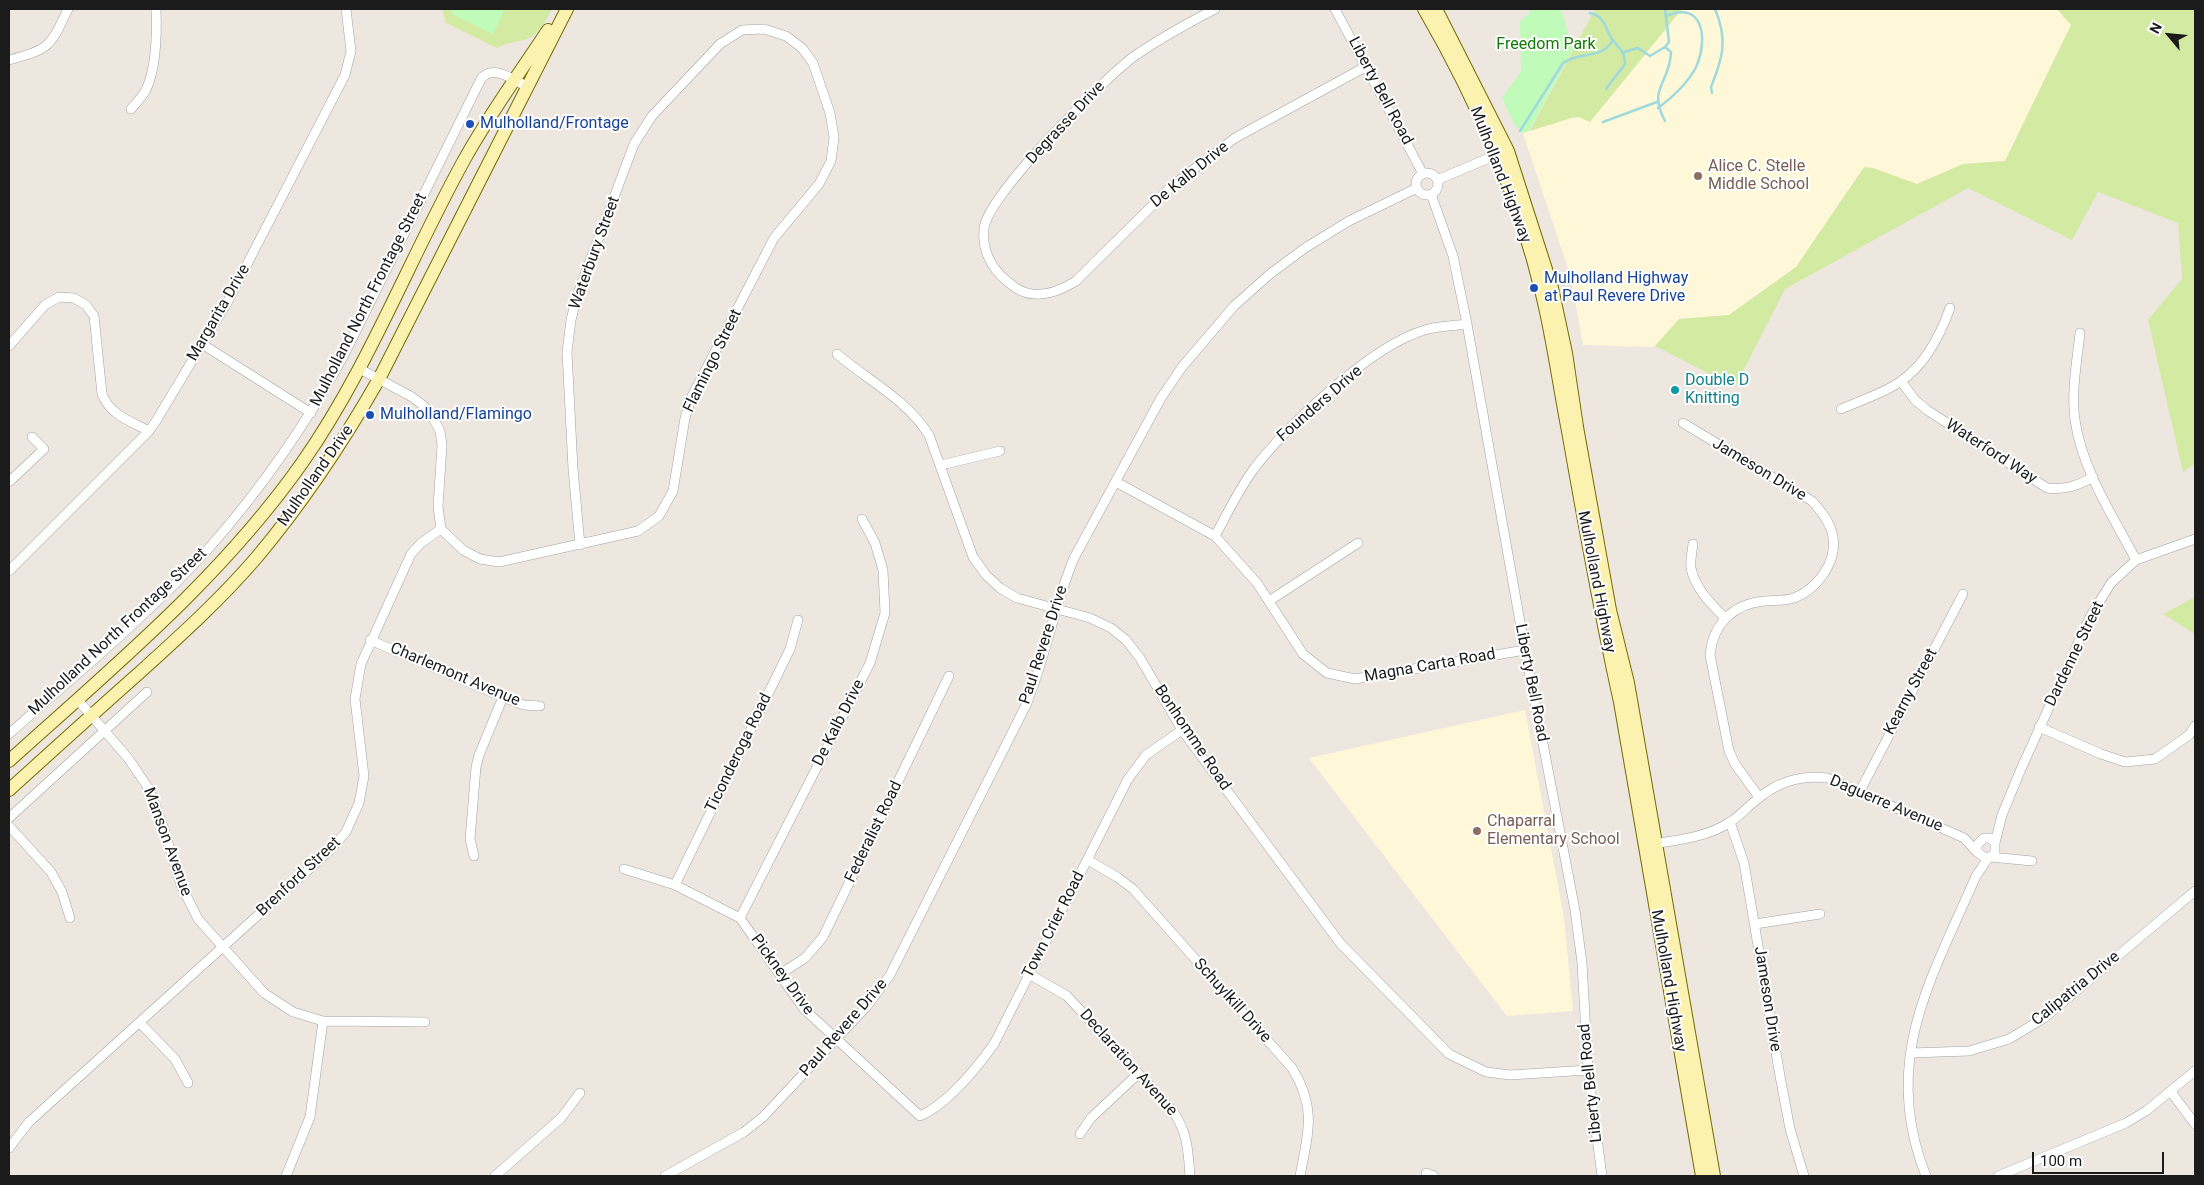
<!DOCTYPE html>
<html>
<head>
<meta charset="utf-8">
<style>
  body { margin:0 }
  #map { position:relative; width:2204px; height:1185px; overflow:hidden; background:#ede7e0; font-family:Roboto,sans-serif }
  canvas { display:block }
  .frame { position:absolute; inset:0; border:10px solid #1b1b1b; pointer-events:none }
  .north { position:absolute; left:2144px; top:10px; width:50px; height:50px; -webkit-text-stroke:4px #fff; paint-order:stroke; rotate:298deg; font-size:14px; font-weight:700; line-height:20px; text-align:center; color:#1b1b1b }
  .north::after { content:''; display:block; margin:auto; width:18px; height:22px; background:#1b1b1b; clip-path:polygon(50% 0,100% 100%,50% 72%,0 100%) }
  .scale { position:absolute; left:2032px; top:1152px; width:132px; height:22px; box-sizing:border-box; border:2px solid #1b1b1b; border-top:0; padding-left:6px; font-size:15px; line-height:18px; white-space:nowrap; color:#1b1b1b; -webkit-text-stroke:4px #fff; paint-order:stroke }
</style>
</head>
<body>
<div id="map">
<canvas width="2204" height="1185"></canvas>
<div class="frame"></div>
<div class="north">N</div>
<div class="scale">100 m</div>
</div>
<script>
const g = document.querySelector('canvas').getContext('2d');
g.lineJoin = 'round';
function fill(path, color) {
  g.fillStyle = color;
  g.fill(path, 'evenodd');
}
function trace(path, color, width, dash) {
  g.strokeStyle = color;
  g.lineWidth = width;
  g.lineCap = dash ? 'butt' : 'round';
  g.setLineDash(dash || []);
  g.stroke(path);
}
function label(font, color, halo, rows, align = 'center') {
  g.font = font + ' Roboto,sans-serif';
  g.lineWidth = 4;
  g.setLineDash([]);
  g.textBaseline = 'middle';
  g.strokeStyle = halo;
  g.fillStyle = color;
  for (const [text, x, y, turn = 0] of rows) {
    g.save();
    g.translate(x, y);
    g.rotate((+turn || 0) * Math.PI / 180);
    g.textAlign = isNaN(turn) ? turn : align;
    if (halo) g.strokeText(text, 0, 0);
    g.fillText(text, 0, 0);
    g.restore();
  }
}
fill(new Path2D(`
  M1682,9H2057L2071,25L2005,161L1963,164L1917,184L1873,168H1864L1796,267L1729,315L1679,319L1654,347L1583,345L1571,277L1523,133L1571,118L1579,117L1590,122Z
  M1525,710L1564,918L1573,1011L1507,1016L1309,758Z`), '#fff8d8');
fill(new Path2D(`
  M442,9H552C546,20 539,34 527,39C515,43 509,41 497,48L446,23Z
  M1595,9H1682L1590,122L1579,117L1571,118L1530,131Z
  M2057,9H2195V463L2183,472L2148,320L2182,279L2178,223L2098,192L2072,240L1968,188L1785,289L1735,387L1655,346L1679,319L1729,315L1796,267L1864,167L1873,168L1917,184L1963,164L2005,161L2071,25Z
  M2195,597V634L2163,614Z`), '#d3eaa3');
fill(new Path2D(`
  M449,9H505L493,34L453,15Z
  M1531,9H1561L1573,49L1529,131L1523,133L1514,124L1502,98L1521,71L1520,21L1529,14Z`), '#c0fbba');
trace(new Path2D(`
  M1590,13C1605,16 1605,28 1612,39C1620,50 1624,49 1625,64L1606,89
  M1665,47L1671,52C1670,84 1647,88 1665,121
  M1624,52L1638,48L1650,56L1665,47L1669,42L1665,9
  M1712,93L1711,87C1723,57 1728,40 1715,9
  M1658,108C1672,98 1690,81 1697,65C1708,38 1703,0 1666,16
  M1603,122L1657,102
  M1520,131L1563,63C1580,51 1602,60 1613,40`), '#9edadd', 2.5);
const minor = new Path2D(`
  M1215,9C1188,23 1161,38 1136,55C1106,76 988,195 984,228C981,254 995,274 1016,288C1036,301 1058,292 1076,281L1173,185L1235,138L1367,66
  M1335,9L1423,174
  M9,60C50,49 50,47 68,9
  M131,109C136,103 142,97 146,90C156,68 157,33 156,9
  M1416 184a11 11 0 1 1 22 0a11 11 0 1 1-22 0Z
  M1437,180L1501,153
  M1431,194L1453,256L1467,324L1525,650L1575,910L1582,963L1588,1070L1602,1176
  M2080,333C2077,361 2071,392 2075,420C2082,470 2113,516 2136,560
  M202,344L311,413
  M9,346L45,305L59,297L74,298L86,305L94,316L102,394C110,415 130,421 149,431
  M837,354C870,382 905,398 929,435L973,557L986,575L1000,588L1017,598L1090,618L1111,628L1126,640L1140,658L1182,730L1340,943L1449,1054L1486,1072L1510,1075L1588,1070
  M360,369L412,397L424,406L433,418L440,431L442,445L438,507L441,529L463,550L480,559L499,562L638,531L659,516L673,491L685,418L692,396L774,238L819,184L831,161L834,137L830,113L813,63L802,48L786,36L764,29L742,30L720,44L652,116L634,144L578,293L571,320L567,352L573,469L580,545
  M1901,381L1915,400L1927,410L2047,488C2065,490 2077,486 2093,477
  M1841,409C1859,401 1885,393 1901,381C1926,364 1940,336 1950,308
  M1683,423L1812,501C1821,511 1831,523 1833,537C1837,563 1817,589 1794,598C1786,601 1773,600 1764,601C1733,604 1713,624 1710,655L1729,751L1735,764L1759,797
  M941,465L1000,451
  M9,482L44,449L32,437
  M1116,482L1215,536L1257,583L1303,654L1327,673L1355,679L1525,650
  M1215,536C1227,514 1238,491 1253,470C1286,426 1372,345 1425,330C1438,326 1453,326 1467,324
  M1693,544C1692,552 1690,561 1691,568C1695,588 1710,603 1724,617
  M9,571L149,431L156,421L228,301L345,75L351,51L346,9
  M1269,601L1358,543
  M370,640L503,697L524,705L540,706
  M77,699L128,758L149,789L163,826L181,885L198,919L264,993L293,1012L323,1021L425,1022
  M2039,727L2101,754L2125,762L2155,759L2189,735L2195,726
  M9,734C76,674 148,616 209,548C262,488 307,423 345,353L481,79C493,64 512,79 526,86
  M1860,791L1963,594
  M9,818L147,692
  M1730,822L1744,863L1780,1076L1790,1129L1804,1176
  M9,826L51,872L62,892L70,918
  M1995,843L1990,838H1984L1977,845V852L1984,857H1991L1995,852V843L2002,815L2021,769L2090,617L2111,583L2136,560L2195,539
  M1652,844C1678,840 1708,837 1730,822C1739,817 1746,808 1754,802C1776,782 1799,775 1828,778L1964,838L1977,852
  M474,856L470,839L476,767L479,755L503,697
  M1991,857L2032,861
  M1088,860L1117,877L1133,889L1292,1068C1317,1108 1308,1133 1300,1176
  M624,869L675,885L740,918L804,1009L920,1116C949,1103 976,1069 994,1044L1128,779L1146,755L1182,730
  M675,885L790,649L798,620
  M740,918L870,663L885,613L883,570L875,543L862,519
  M1755,924L1820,914
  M780,974L805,958L823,937L949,676
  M1029,974L1067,996L1173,1111C1188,1134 1188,1150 1190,1176
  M140,1023L175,1059L188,1083
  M1911,1053L1969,1051L2009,1039L2044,1018L2195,891
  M2171,1092L2195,1124
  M1080,1134L1091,1118L1138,1074
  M9,1148L29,1122L329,851L346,832L359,803L364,776L355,699L361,664L411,554L421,543L441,529
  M1426,1173L1434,1176
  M286,1176L310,1117L323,1021
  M495,1176L561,1118L580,1093
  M665,1176L744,1132L763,1117L867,1006L890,975L1026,705C1046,657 1054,606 1074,558L1161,398L1182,367L1234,306L1270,274L1305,248L1349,221L1417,188
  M1926,1176C1880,1061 1931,980 1976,876L1989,857
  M1998,1176L2126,1123L2146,1111L2195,1071`);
const secondary = new Path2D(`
  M1424,9C1475,97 1518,194 1542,294C1553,339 1559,385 1568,431C1584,522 1600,612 1620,702L1702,1176
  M1436,9L1508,151L1552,288L1566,353L1577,427L1610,610L1628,683L1714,1176
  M9,761C113,667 221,578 302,463C368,369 408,262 463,162C488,116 519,74 548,30
  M9,790C52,751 95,712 138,674C180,636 221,599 257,557C304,501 343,442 379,379L567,9`);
trace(minor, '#a2a2a2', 10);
trace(secondary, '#746c01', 14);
trace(minor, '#fff', 9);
trace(secondary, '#fbf2b0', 12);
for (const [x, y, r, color] of [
  [470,124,5,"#1a4fb4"],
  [1698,176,5,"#8d6e63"],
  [1534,288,5,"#1a4fb4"],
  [1675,390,5,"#0f9aa8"],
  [370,415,5,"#1a4fb4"],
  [1477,831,5,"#8d6e63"]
]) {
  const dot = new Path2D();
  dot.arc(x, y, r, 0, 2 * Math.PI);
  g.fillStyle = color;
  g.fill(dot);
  trace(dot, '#fff', 2);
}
label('16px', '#127b07', '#fff', [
  ["Freedom Park",1546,45]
]);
label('16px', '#1b1b1b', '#fff', [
  ["Liberty Bell Road",1380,91,62],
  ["Degrasse Drive",1066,123,-47],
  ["De Kalb Drive",1190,175,-39],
  ["Mulholland Highway",1500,175,69],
  ["Waterbury Street",595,253,-70],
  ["Mulholland North Frontage Street",369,300,-63],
  ["Margarita Drive",219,313,-60],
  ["Flamingo Street",713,361,-64],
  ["Founders Drive",1320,404,-41],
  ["Waterford Way",1991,452,33],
  ["Jameson Drive",1759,470,31],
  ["Mulholland Drive",316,476,-55],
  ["Mulholland Highway",1596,582,79],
  ["Mulholland North Frontage Street",118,632,-43],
  ["Paul Revere Drive",1044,645,-72],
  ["Dardenne Street",2075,654,-64],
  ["Magna Carta Road",1430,666,-10],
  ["Charlemont Avenue",455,675,23],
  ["Liberty Bell Road",1531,683,79],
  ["Kearny Street",1911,692,-62],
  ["De Kalb Drive",839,723,-63],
  ["Bonhomme Road",1192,738,56],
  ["Ticonderoga Road",739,753,-64],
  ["Daguerre Avenue",1886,804,23],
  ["Federalist Road",874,832,-64],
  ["Manson Avenue",167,842,70],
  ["Brenford Street",299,877,-43],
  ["Town Crier Road",1054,925,-63],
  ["Pickney Drive",782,975,54],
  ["Mulholland Highway",1668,981,80],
  ["Calipatria Drive",2076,989,-39],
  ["Jameson Drive",1767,999,81],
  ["Schuylkill Drive",1232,1001,48],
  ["Paul Revere Drive",844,1028,-49],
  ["Declaration Avenue",1128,1063,48],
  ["Liberty Bell Road",1591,1083,-96]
]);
label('16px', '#164399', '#fff', [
  ["Mulholland/Frontage",480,124],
  ["Mulholland Highway",1544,279],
  ["at Paul Revere Drive",1544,297],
  ["Mulholland/Flamingo",380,415]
], 'left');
label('16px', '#785e54', '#fff', [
  ["Alice C. Stelle",1708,167],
  ["Middle School",1708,185],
  ["Chaparral",1487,822],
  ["Elementary School",1487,840]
], 'left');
label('16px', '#0d838f', '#fff', [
  ["Double D",1685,381],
  ["Knitting",1685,399]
], 'left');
</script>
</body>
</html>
